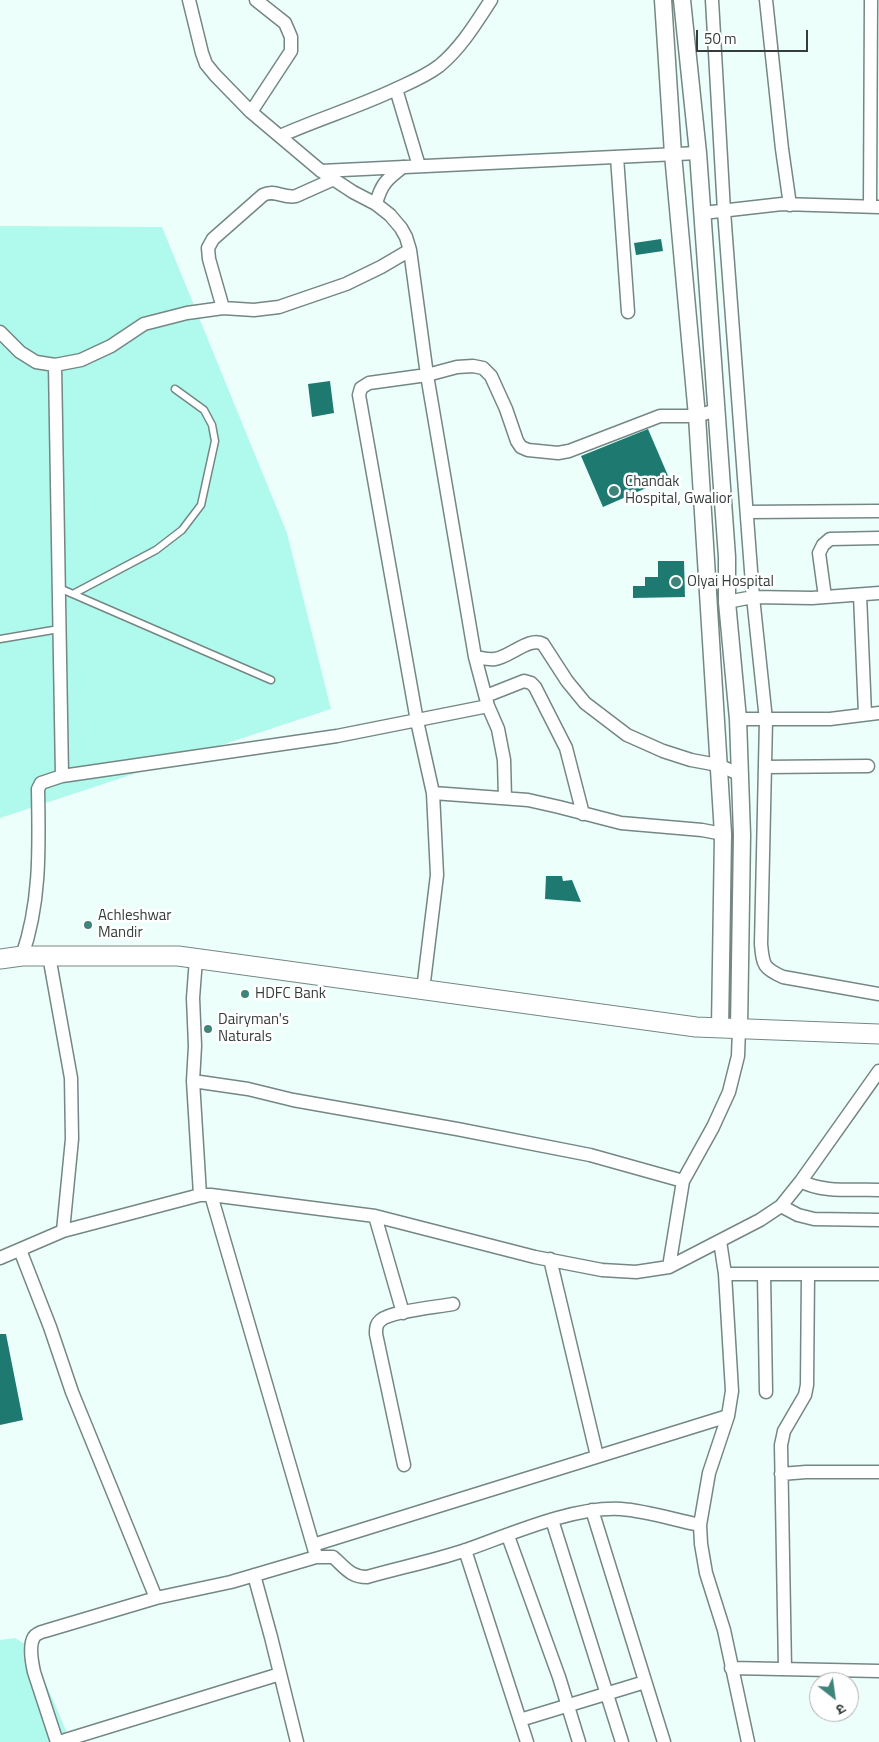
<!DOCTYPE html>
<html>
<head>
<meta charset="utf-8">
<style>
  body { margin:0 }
  #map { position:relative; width:879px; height:1742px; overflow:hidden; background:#edfffb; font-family:"Titillium Web","Noto Sans Devanagari",sans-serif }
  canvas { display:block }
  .north { position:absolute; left:809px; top:1672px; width:50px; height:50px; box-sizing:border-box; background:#fff; border:1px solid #aeb1b1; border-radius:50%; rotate:150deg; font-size:14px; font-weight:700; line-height:20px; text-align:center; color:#353d3c }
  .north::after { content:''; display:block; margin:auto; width:18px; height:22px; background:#3f847b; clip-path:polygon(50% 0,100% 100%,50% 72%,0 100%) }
  .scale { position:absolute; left:696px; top:30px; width:112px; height:22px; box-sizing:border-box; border:2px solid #353d3c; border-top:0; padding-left:6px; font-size:15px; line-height:18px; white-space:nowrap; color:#353d3c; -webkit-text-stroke:4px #fff; paint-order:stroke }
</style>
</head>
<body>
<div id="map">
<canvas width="879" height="1742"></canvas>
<div class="north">उ</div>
<div class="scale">50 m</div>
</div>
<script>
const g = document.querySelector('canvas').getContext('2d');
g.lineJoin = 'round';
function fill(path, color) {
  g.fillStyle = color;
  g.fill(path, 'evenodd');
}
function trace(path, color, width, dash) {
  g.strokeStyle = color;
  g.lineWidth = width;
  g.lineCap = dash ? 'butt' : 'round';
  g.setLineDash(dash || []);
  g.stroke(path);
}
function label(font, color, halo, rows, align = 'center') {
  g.font = font + ' "Titillium Web",sans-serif';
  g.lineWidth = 5;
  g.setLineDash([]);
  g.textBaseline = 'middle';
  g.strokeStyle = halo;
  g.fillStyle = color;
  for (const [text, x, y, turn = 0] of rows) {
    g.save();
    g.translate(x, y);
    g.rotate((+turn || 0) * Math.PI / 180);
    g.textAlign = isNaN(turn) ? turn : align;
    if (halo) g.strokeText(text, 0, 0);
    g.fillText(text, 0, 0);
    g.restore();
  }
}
fill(new Path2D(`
  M0,226L162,227L287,533L331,709L0,818Z
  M15,1638L30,1647L71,1742H0V1640Z`), '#aff9ed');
fill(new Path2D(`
  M661,239L663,251L636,255L634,243Z
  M330,381L334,413L312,417L308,384Z
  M648,429L669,478L603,507L581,456Z
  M658,561H684L685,597L633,598V586H645V577H658Z
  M546,876H562L563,881L572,880L581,902L545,899Z
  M0,1334H6L23,1420L0,1425Z`), '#1e7a70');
const service = new Path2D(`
  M59,588L271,680
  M73,594L156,550L182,530L201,505L215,441L212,425L204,410L175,389
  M0,639L59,629`);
const minor = new Path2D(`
  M189,0L202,53L206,64L215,75L251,112L321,171L353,192L376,204L390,215L401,228L406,237L410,250L427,375L475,657L488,706L498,729L504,760L505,798
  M712,0L724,211L753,597L766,720L761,944C763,965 763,968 783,977L879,994
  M766,0L782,149L790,205
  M396,89L419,166
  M251,112L291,51V37L285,23L256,0
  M280,136C318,119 358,107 396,89C411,82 426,76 439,66C461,48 476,23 491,0
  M617,157L628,312
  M321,171L698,153
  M376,204C381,184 387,179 403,167
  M870,206L871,0
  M703,213L782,204L879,207
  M223,308L209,259L208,248L213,239L263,195C275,189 284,199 296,196L334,179
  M0,332L20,352L36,362L55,365L81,360L111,346L144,324L187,313L223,308L254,310L279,307L346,284L381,267L410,250
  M55,365L62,776
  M747,512L879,511
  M860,595L865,714
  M825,597L819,553L823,545L830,539L879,538
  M727,602L753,597L812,598L879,593
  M475,657C482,658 489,660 495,659C510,657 530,636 543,644L567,681L585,703L627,735L663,751L691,760L718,765L739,774
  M486,696L524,681L531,683L535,687L566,748L583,814
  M738,719H830L879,713
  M765,767L868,766
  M433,793L528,800L559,807L621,823L702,830L723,834
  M22,956C41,902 39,846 38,789L41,783L62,776L337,736L488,706
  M49,956L71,1078L72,1139L63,1231
  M196,959L193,998L195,1046L193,1081L200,1195
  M423,990L437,875L433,793L417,721L359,395L361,388L369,383L427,375L457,367L473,366L483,368L491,376L506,409L517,441L521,447L528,450L558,453L569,451L660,416H697L716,410
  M193,1081L248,1089L293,1100L457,1129L590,1155L683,1181
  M801,1181C821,1193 856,1189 879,1190
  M211,1195L315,1552
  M781,1206L798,1215L814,1219L879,1220
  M375,1216L403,1313
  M720,1241L725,1274L732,1391L728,1416L709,1473L700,1525L701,1544L706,1573L724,1630L748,1742
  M20,1250L50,1327L72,1392L156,1598
  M0,1258L63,1231L200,1195H211L375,1216L535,1257L602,1270L636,1272L669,1267L760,1220L781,1206L801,1181L879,1071
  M550,1259L597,1456
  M669,1267L683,1181L713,1127L729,1092L738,1056L739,1029
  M725,1274H879
  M764,1274L766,1392
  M404,1465L376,1334C376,1328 376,1324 381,1320C391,1311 438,1307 453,1304
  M781,1474L806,1472H879
  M592,1510L664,1742
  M552,1520L622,1742
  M508,1536L559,1677L579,1742
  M313,1545L728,1416
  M465,1550L527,1742
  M254,1575L271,1637L297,1742
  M731,1668L879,1671
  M785,1669L781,1445L784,1431L805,1395L807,1385L808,1274
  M520,1720L645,1682
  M57,1742L34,1672C32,1663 29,1645 34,1637C36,1634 41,1632 45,1631L156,1598L231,1582L316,1557H333C345,1567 350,1577 367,1577C399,1568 432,1561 463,1551C509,1535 573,1506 621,1509C648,1511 674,1520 700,1525
  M59,1742L280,1674`);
const tertiary = new Path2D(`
  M663,0L673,154L697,416L723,834L720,1028
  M682,0L698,153L727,557V602L738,719L742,835L739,1029`);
const secondary = new Path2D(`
  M0,959L22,956H178L696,1027L879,1034`);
trace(service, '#748784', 9);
trace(minor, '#748784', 15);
trace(tertiary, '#748784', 19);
trace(secondary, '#748784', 21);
trace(service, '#fff', 6);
trace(minor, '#fff', 12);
trace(tertiary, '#fff', 16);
trace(secondary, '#fff', 19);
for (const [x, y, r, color] of [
  [614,491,6,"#3f847b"],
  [676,582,6,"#3f847b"],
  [88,925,5,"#3f847b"],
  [245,994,5,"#3f847b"],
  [208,1029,5,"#3f847b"]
]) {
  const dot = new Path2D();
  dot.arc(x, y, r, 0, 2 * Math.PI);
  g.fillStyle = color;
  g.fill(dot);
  trace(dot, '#fff', 2);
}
label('15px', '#353d3c', '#fff', [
  ["Chandak",625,482],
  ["Hospital, Gwalior",625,499],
  ["Olyai Hospital",687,582],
  ["Achleshwar",98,916],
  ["Mandir",98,933],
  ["HDFC Bank",255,994],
  ["Dairyman's",218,1020],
  ["Naturals",218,1037]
], 'left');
</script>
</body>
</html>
